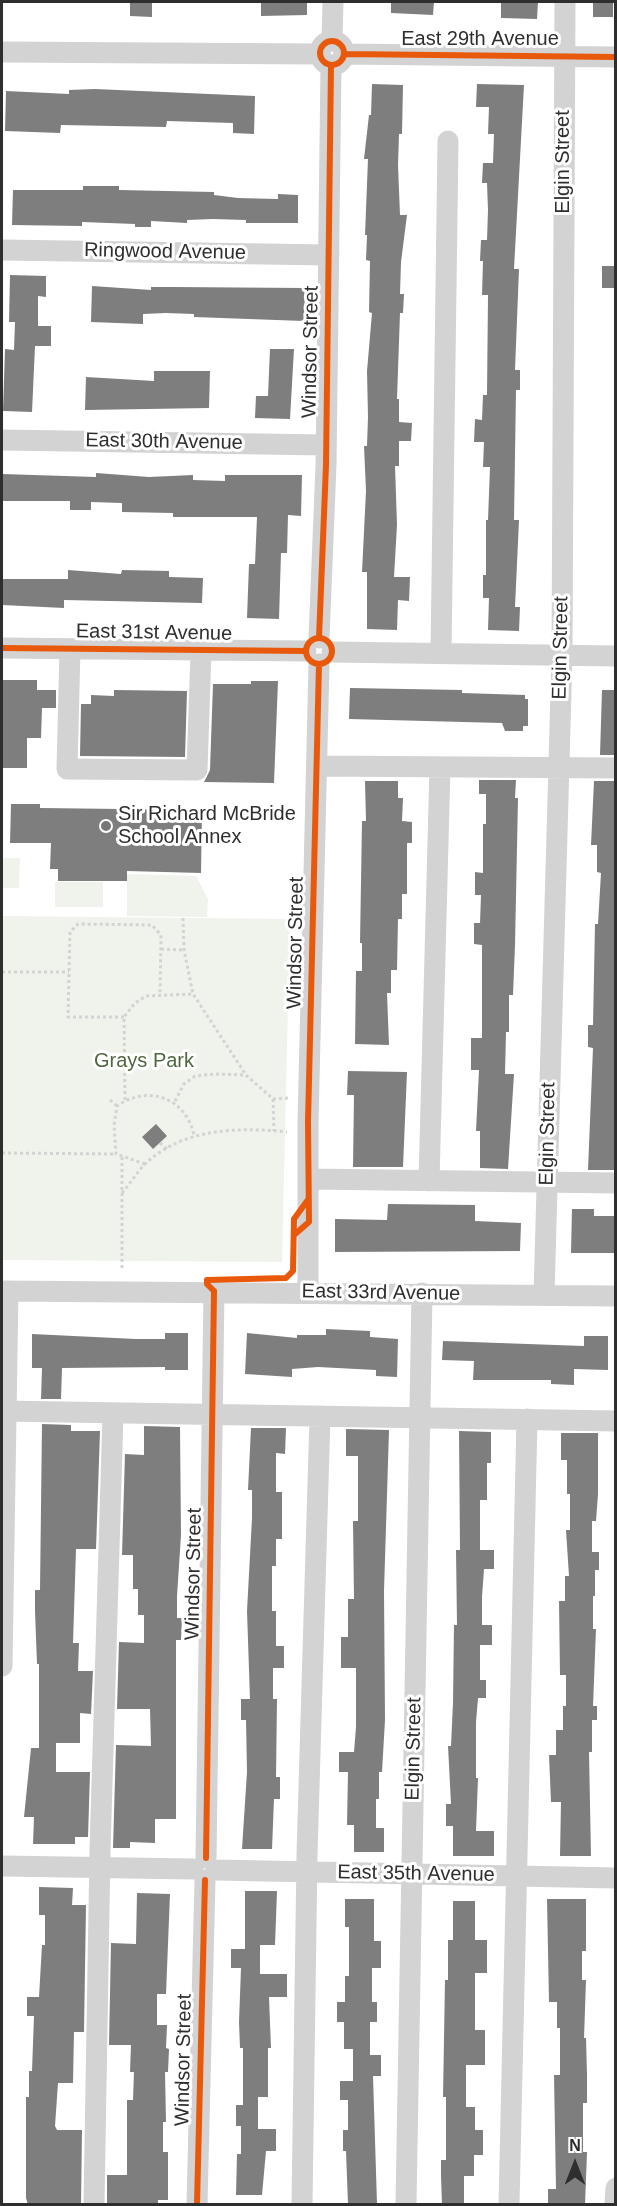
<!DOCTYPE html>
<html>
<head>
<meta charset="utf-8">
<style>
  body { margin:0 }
  #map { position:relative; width:617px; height:2206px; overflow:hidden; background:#fff; font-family:Helvetica,sans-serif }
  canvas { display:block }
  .frame { position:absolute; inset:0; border:3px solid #2e2e2e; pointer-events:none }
  .north { position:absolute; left:545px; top:2134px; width:60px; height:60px; -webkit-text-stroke:4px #fff; paint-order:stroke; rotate:0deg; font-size:16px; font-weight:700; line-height:24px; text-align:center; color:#2e2e2e }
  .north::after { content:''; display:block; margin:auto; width:21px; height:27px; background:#2e2e2e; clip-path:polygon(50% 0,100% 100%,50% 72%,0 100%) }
</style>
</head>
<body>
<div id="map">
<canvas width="617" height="2206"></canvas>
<div class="frame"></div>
<div class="north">N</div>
</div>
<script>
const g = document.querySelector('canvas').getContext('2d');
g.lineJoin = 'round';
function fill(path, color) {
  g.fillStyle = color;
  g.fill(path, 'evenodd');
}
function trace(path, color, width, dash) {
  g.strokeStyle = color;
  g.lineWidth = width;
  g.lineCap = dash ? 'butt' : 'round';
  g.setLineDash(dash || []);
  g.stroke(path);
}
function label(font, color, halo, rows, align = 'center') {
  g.font = font + ' Helvetica,sans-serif';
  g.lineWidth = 6;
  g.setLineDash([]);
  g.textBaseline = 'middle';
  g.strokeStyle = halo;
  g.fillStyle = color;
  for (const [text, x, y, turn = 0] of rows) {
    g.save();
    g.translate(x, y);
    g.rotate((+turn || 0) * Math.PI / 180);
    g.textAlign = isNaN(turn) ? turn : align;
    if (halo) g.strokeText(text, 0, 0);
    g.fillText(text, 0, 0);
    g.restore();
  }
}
fill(new Path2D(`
  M2,858H20L19,888H2Z
  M127,874L196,876L208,899L207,917L127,916Z
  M55,882H103V907H55Z
  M2,916L290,919L282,1262L2,1260Z`), '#f0f3ec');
fill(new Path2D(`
  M130,2H152V17L130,16Z
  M261,2H307V15L261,16Z
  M391,2H434L433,15L391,13Z
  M501,2H538L537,19L501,18Z
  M593,2H613V17H593Z
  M372,84L403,85L402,134H399L398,165L400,215H407L401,262L400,294H404L403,313H400L397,399H399V422L412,423L411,441H399V466H395L397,525L394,577H410L409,601L398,600L397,630L367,629V572H362L366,491L364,446H367L368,417L367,371L372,313L369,312L370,261L366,260L367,235H365L368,159H364L369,115H371Z
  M477,84L524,85L514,269H519L515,370H520V390H516L514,520H519L515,607H520L519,631L488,630L489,598H483V575H486V520H488L490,467H483L484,442H474L475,419L482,420L483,395H487L488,295H482L483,261H480L481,240H487L488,210L487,183H482L483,163H493L494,134H488L489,107H476Z
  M95,89L255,96L254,134L233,133V123L167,121L166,127L61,125L60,133L5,131L6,91L69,94V90Z
  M83,186H119V190L214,192V195L238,198L278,199V194L298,195V223H246V220L213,219L187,220V223L151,221V227H135V224L82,222V226L12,225L13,190H83Z
  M602,266H615V288H602Z
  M10,275L46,276V297L38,296V326H51V346H35L32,412L3,411L5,349L14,350L15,322H9Z
  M92,286L151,290V287H173L305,288L304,321L194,317V314L166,313L143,314V324L91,322Z
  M270,349H294L290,419L255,418L256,396H268Z
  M154,371H210L209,408L85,410L86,377L154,381Z
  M96,473L149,477L193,475V480L225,481V475H302L301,516L288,515L287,553H281L279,619L247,618L249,564H255L257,517H173V513L122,512V503L91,502V510H70V501H2V474L96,477Z
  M68,570L121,574L122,570L169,571V577L203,578L202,603L64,600V608L2,605V579H68Z
  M2,680H37V690H56V708H42L41,738H27V768H2Z
  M251,681H278L274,783L204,782L210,770L213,684H251Z
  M350,688L462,690V693L525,695V699H528V726H523V731H505L502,723L349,719Z
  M114,690L187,691L185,757L80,756L81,704H91V695L114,696Z
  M602,690H615V755H600Z
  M479,780H516L515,798H518L515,945L513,995H509V1032H506L505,1074H514L508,1169L480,1168V1131H476L479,1070H471V1038H482V945L474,944V923H480L481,895H475V872L483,873V824H486V794H479Z
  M365,781H398V798H403L402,821L412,822V843H407V894H402V919H398L397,970H391V993H387L389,1045L355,1044L356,971H362V943H360L362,821H366Z
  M594,781H615V1170H588L593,1048L588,1047V1025H593L595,924H598L601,873L597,872V845H591Z
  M11,804H40V808L202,810L201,873L127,871V881H58V869H50L51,843H10Z
  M348,1071L407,1072L403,1167H353L354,1095H347Z
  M156,1124L167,1136L153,1149L142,1137Z
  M388,1204L475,1205V1221L521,1223L520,1251L335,1252V1219L387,1220Z
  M572,1209H594V1216H615V1253H571Z
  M326,1329L370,1331V1337L398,1339L397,1377L376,1376V1370L318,1367L292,1369V1377L245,1374L247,1333L297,1338V1335H326Z
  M165,1333H188V1370H165V1367L62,1368L61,1399H41L42,1368H32V1334L136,1339H165Z
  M584,1336H608V1370L574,1369V1385L551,1384V1380H473L474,1361L442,1360L443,1341L584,1346Z
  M42,1424L71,1425V1431H100L96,1549H76L74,1612L73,1643H79L78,1671H93L91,1714L80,1713V1743H56V1772H90L88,1837H75V1844H33L34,1817H24L31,1748H39V1664H37L35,1611V1590H40Z
  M144,1426L180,1427L181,1535L177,1596V1618H182L181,1640H176V1819H155V1843L130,1842V1848H113L116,1745L151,1746L150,1709H117L119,1642L144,1643V1615H138V1589H133V1555H122L125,1454L144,1455Z
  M251,1428H286L285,1454L276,1453V1492H282V1539H276V1566H272V1611H276V1646H284V1668H273V1699H277L276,1777H280V1799H274L272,1849H242L247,1772L246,1720H241V1699H250L247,1611L252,1518V1490H248Z
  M346,1429L389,1430L384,1591L385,1720L382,1772H379V1799H376V1828H384V1852H354V1825H347L348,1772H339V1752H354L356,1727V1668H341V1637H348V1599H354L353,1521H358V1456H346Z
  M459,1431L491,1432V1463H487V1500H480V1550H494V1569H484L482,1597V1625H492V1645H480V1680H486V1698H478L476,1722V1778H478L476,1831H494V1856H453V1826H446V1804H451L448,1746H451L453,1703L454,1625H457L456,1550H460Z
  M561,1433H598V1494L596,1521H592V1552H599V1570H595V1596H593V1629H596L593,1706H597V1720H592V1752H589L591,1856H560L561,1802H551L549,1755H556V1730H563V1706H566V1675H560L559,1601H565V1576H569L566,1530H570V1494H567V1460H561Z
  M39,1887L73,1888L72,1905H86L84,2032H74L73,2083H58L55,2126L57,2130H82L81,2205H28L26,2198V2097H29V2071H32L34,2016H27V1997H39L42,1945H45V1915H39Z
  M245,1891H277L275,1945H260V1974H287V1997H269L271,2048H268V2097H258V2129H276V2151H266L262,2195H236L237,2154H241V2126H236V2105H243V2048H240L239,2022L241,1968H231V1949H245Z
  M137,1893L170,1894L166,1994H157V2025H167L166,2048L169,2049L168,2072H165L166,2122H163V2152H168V2200H158V2205H107V2175H127V2100H133L134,2072H130L131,2045H109L111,1943L136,1944Z
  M345,1899H374V1941H381V1968H372V2002H377V2022H370V2055H381V2076H373L377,2204H348L346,2151H343V2130H348V2100H340V2081H353V2049H344V2022H337V2002H345V1976H349V1927H345Z
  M547,1899H586V1951H582V1980H586L584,2038H586L587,2075V2103H583V2152H587L585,2205H548V2189H556L554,2075H560V2028H557V2002H549Z
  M453,1901H475V1940H487V1973H475V2030H485V2065H466V2107H475V2130H483V2155H474V2176H464V2205H442L441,2176V2160H446V2097H443L445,1980H448V1940H453Z`), '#7e7e7e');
trace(new Path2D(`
  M183,918L184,950L193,994L246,1075
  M161,949L184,950
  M2,972H69
  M124,1017H68L70,932L78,924L152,925L161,935L160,994
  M273,1099L274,1131
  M110,1100L117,1106
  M125,1100L124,1017L135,1003L146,996L193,994
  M175,1101L184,1084L195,1076L215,1074L246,1075L273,1099L288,1098
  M160,1143L167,1149
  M2,1153L116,1154
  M122,1157V1269
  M145,1164L116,1154L114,1125L117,1106C148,1084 186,1098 194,1135
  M122,1193C130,1184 137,1172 145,1164C183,1128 238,1127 287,1132`), '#d3d3d3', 3, [3, 3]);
trace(new Path2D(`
  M320 53a12 12 0 1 1 24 0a12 12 0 1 1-24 0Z
  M332,41L333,2
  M2,52L319,54
  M344,54L616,57
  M2,250L329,255
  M2,440L326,445
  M319,638L326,465L331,65
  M2,648L306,651
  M70,649L67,769L197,770L201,651
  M332,652L616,656
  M441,653L448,141
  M317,766L616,768
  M308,1179L616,1183
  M429,1181L440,767
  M2,1291L616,1296
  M308,1292V1122L319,664
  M544,1295L562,656L565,2
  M2,1411L616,1421
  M2,1666L8,1291
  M206,1858L214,1291
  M2,1866L193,1869
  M216,1870L616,1878
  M94,2204L100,1851L113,1414
  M197,2204L205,1880
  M302,2204L307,1855L320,1416
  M406,2204L422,1293
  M509,2204L527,1419
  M615,2204L616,2188`), '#d3d3d3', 21);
trace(new Path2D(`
  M320 53a12 12 0 1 1 24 0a12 12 0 1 1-24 0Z
  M344,54L616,57
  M319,638L326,465L331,65
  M306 651a13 13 0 1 1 26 0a13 13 0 1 1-26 0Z
  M2,648L306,651
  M294,1235L309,1222L308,1122L319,664
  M214,1291L207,1284V1280L286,1278L293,1271L294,1219L307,1201
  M206,1858L214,1291
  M197,2204L205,1880`), '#e8590c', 6);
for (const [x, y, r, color] of [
  [106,826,6,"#777"]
]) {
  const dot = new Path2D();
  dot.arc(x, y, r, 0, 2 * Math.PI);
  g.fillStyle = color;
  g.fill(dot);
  trace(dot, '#fff', 2);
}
label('20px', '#2e2e2e', '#fff', [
  ["East 29th Avenue",480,39],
  ["Elgin Street",563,162,-90],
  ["Ringwood Avenue",165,252,1],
  ["Windsor Street",311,352,-89],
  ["East 30th Avenue",164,442,1],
  ["East 31st Avenue",154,633,1],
  ["Elgin Street",561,648,-89],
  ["Windsor Street",296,943,-89],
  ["Elgin Street",548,1134,-89],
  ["East 33rd Avenue",381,1293,1],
  ["Windsor Street",194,1574,-89],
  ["Elgin Street",414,1749,-89],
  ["East 35th Avenue",416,1874,1],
  ["Windsor Street",184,2060,-89]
]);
label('20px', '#2e2e2e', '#fff', [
  ["Sir Richard McBride",118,814],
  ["School Annex",118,837]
], 'left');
label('20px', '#4f673e', '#fff', [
  ["Grays Park",144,1061]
]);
</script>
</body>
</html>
